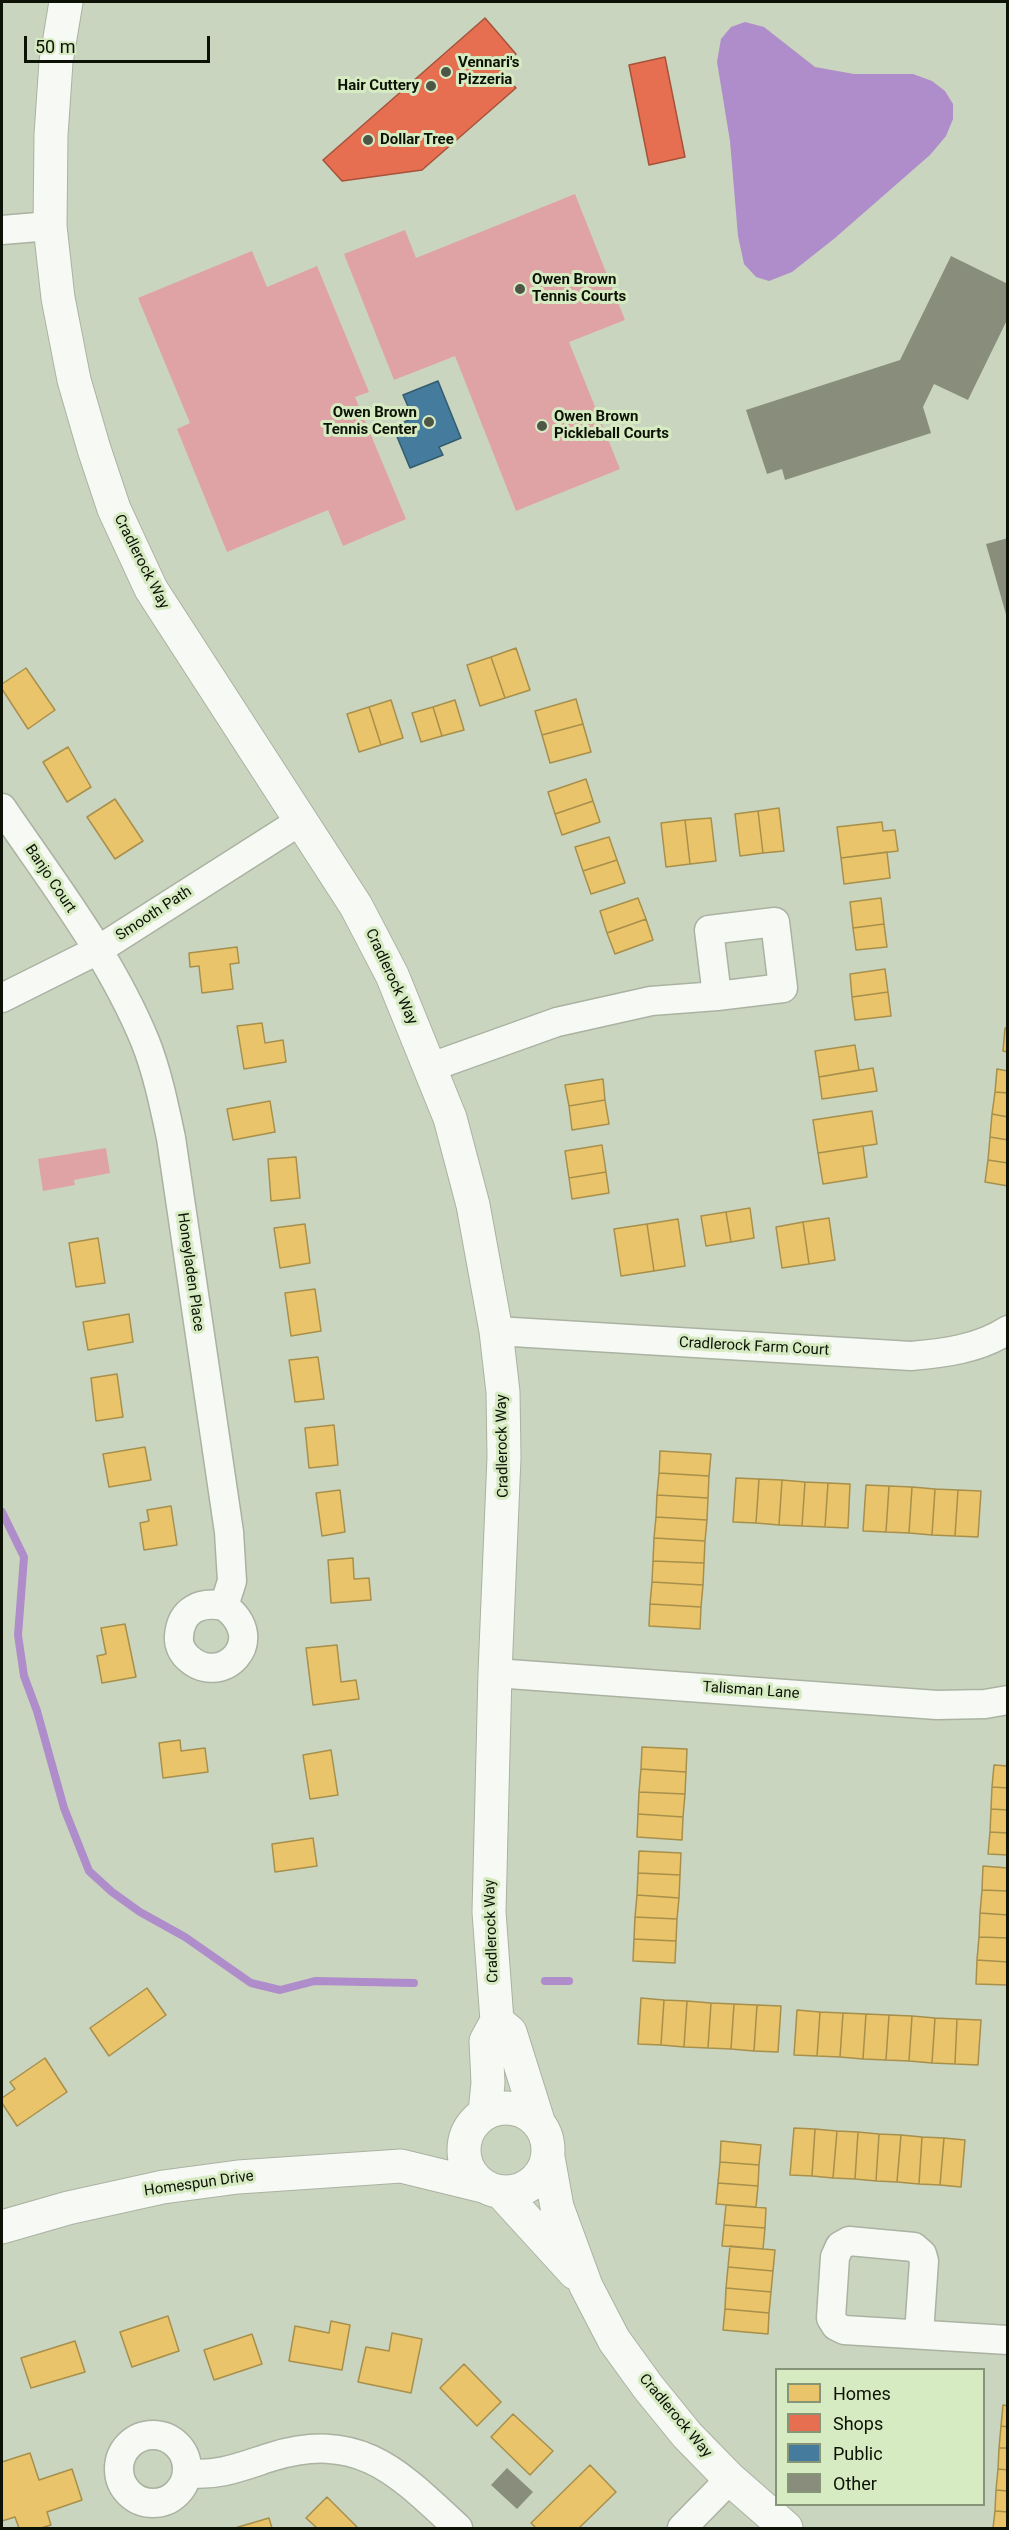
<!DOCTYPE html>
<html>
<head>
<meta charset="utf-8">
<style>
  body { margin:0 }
  #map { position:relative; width:1009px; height:2530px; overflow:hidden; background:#cad5bf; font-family:Roboto,sans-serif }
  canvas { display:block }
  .frame { position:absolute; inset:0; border:3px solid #0c1205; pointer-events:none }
  .legend { position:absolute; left:775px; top:2368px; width:210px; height:138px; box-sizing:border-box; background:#d7ebc3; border:2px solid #869477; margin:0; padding:8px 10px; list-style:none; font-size:18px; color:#0c1205 }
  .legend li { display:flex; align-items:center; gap:12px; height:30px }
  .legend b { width:30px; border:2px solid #869477 }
  .scale { position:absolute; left:24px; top:36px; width:186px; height:27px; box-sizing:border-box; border:3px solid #0c1205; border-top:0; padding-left:8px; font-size:18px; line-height:21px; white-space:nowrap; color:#0c1205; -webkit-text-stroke:4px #d7ebc3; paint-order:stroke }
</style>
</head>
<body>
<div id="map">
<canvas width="1009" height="2530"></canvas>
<div class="frame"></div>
<ul class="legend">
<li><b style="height:16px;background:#e9c46a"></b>Homes</li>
<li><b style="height:16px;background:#e76f51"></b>Shops</li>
<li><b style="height:16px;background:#457b9d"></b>Public</li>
<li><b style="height:16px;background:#898e7c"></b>Other</li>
</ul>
<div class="scale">50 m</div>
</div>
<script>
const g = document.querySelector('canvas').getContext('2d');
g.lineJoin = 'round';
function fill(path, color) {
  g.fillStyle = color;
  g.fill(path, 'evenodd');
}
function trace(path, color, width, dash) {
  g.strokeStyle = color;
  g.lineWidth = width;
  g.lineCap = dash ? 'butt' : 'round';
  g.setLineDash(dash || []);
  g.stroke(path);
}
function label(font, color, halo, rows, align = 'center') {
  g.font = font + ' Roboto,sans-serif';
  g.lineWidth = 6;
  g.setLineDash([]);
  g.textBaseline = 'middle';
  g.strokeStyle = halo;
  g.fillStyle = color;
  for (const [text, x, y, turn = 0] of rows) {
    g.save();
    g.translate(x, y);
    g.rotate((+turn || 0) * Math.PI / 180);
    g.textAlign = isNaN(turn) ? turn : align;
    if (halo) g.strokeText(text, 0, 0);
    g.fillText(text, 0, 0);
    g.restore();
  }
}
fill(new Path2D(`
  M575,194L625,320L569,342L620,469L516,511L455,356L394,380L344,254L405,230L416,258Z
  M252,251L267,287L317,266L369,392L355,397L406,519L343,546L328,510L227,552L177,429L190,423L138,298Z
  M106,1148L110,1173L74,1180L75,1185L43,1191L38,1159Z`), '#dfa3a6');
fill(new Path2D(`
  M745,22L764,27L815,67L854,74H913L932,81L945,91L953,104V119L946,136L930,155L835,238L792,272L769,281L756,277L744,264L738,236L730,141L717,62L721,39L731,27Z`), '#af8cca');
const homes = new Path2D(`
  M516,648L530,690L505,698L491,657Z
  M491,657L505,698L480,706L467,665Z
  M26,668L55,710L28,729L2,689V684Z
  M576,699L583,724L542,735L535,711Z
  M391,700L403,738L381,745L369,707Z
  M455,700L464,730L442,736L433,707Z
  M369,707L381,745L359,752L347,714Z
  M433,707L442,736L421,742L412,713Z
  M583,724L591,752L550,763L542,735Z
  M68,747L91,787L67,802L43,762Z
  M586,779L593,801L555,814L548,792Z
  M115,799L143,841L115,859L87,817Z
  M593,801L600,822L562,835L555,814Z
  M779,808L784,851L763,853L758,811Z
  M758,811L763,853L740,856L735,814Z
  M711,818L716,861L690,864L685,820Z
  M685,820L690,864L666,867L661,823Z
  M882,822L883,831L895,830L898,851L841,858L837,827Z
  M609,837L617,860L583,871L575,847Z
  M887,852L890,878L844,884L841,858Z
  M617,860L625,883L591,894L583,871Z
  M638,898L646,919L607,933L600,911Z
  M881,898L884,924L853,928L850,902Z
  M646,919L653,940L615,954L607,933Z
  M884,924L887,947L856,950L853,928Z
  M237,947L239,963L230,964L233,989L202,993L199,966L190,967L189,953Z
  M885,969L888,992L852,997L850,974Z
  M888,992L891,1016L855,1020L852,997Z
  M262,1023L265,1043L283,1040L286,1062L244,1069L237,1026Z
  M1005,1028L1008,1029V1052L1003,1051Z
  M855,1045L859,1070L819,1077L815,1051Z
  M873,1068L877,1091L822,1099L819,1077Z
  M997,1069L1008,1071V1093L995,1092Z
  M603,1079L605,1100L569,1106L565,1085Z
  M995,1092L1008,1093V1117L992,1114Z
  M605,1100L609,1124L572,1130L569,1106Z
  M270,1101L275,1132L233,1140L227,1109Z
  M872,1111L877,1144L818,1153L813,1120Z
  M992,1114L1008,1117V1140L990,1137Z
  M990,1137L1008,1140V1163L988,1160Z
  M602,1145L606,1172L569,1178L565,1151Z
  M863,1146L867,1177L823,1184L818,1153Z
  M296,1157L300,1198L271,1201L268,1159Z
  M988,1160L1008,1163V1186L985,1182Z
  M606,1172L609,1193L572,1199L569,1178Z
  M750,1208L754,1238L731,1242L726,1212Z
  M726,1212L731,1242L706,1246L701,1216Z
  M829,1218L835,1260L809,1264L803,1222Z
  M678,1219L685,1266L654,1271L647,1224Z
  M803,1222L809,1264L782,1268L776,1227Z
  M305,1224L310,1263L280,1268L274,1228Z
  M647,1224L654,1271L621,1276L614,1229Z
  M98,1238L105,1283L76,1287L69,1243Z
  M315,1289L321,1331L291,1336L285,1293Z
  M129,1314L133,1342L88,1350L83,1322Z
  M318,1357L324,1399L295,1402L289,1360Z
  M117,1374L123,1417L96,1421L91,1378Z
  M334,1425L338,1465L309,1468L305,1428Z
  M145,1447L151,1480L109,1487L103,1454Z
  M660,1451L711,1454L709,1476L659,1473Z
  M659,1473L709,1476L708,1498L657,1495Z
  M736,1478L759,1479L756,1523L733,1522Z
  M759,1479L782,1480L779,1525L756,1523Z
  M782,1480L805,1482L802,1526L779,1525Z
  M805,1482L828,1483L825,1527L802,1526Z
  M828,1483L850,1484L848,1528L825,1527Z
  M866,1485L889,1486L886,1532L863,1531Z
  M889,1486L912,1487L909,1533L886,1532Z
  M912,1487L935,1489L932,1535L909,1533Z
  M935,1489L958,1490L955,1536L932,1535Z
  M340,1490L345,1532L322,1536L316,1493Z
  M958,1490L981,1491L978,1537L955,1536Z
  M657,1495L708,1498L707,1520L656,1517Z
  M171,1506L177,1545L144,1550L140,1523L149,1521L147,1510Z
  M656,1517L707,1520L705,1541L654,1538Z
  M654,1538L705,1541L704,1563L653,1561Z
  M353,1558L354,1579L369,1578L371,1600L331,1603L328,1560Z
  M653,1561L704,1563L703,1585L652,1582Z
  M652,1582L703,1585L701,1607L650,1604Z
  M650,1604L701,1607L700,1629L649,1626Z
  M125,1624L136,1677L102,1683L97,1656L106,1654L101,1628Z
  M337,1645L341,1682L356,1680L359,1699L313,1705L306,1648Z
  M180,1740L181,1751L205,1748L208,1772L163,1778L159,1743Z
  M642,1747L687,1749L686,1772L641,1769Z
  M331,1750L338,1795L310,1799L303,1755Z
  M994,1765L1008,1766V1788L992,1787Z
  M641,1769L686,1772L685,1794L639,1792Z
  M992,1787L1008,1788V1810L991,1809Z
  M639,1792L685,1794L683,1817L638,1814Z
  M991,1809L1008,1810V1833L990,1832Z
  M638,1814L683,1817L682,1840L637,1837Z
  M990,1832L1008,1833V1855L988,1854Z
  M313,1838L317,1866L275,1872L272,1844Z
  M639,1851L681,1853L680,1875L638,1873Z
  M983,1866L1008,1868V1891L982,1890Z
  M638,1873L680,1875L679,1898L637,1895Z
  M982,1890L1008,1891V1915L980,1913Z
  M637,1895L679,1898L677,1919L635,1917Z
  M980,1913L1008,1915V1938L979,1937Z
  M635,1917L677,1919L676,1941L634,1939Z
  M979,1937L1008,1938V1962L977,1960Z
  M634,1939L676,1941L675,1963L633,1961Z
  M977,1960L1008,1962V1985L976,1984Z
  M147,1988L166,2015L109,2056L90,2028Z
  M641,1998L664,2000L661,2045L638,2044Z
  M664,2000L687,2001L684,2047L661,2045Z
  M687,2001L711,2003L708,2048L684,2047Z
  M711,2003L734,2004L731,2049L708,2048Z
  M734,2004L757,2005L754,2051L731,2049Z
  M757,2005L781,2006L778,2052L754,2051Z
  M797,2010L820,2012L817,2056L794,2055Z
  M820,2012L843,2013L840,2057L817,2056Z
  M843,2013L866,2014L863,2059L840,2057Z
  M866,2014L889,2015L886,2060L863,2059Z
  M889,2015L912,2016L909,2061L886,2060Z
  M912,2016L935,2018L932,2063L909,2061Z
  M935,2018L957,2019L955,2064L932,2063Z
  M957,2019L981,2020L978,2065L955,2064Z
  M45,2058L67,2092L17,2126L2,2103V2098L15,2089L10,2082Z
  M794,2128L815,2129L812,2176L790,2175Z
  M815,2129L837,2131L833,2178L812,2176Z
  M837,2131L858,2132L855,2179L833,2178Z
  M858,2132L879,2134L876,2181L855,2179Z
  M879,2134L901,2135L897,2182L876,2181Z
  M901,2135L922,2137L919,2184L897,2182Z
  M922,2137L944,2138L940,2185L919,2184Z
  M944,2138L965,2140L961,2187L940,2185Z
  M721,2141L761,2145L759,2165L720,2162Z
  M720,2162L759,2165L758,2186L718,2183Z
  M718,2183L758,2186L756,2207L716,2204Z
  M726,2205L766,2208L765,2228L724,2225Z
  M724,2225L765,2228L763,2249L722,2246Z
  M730,2246L775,2250L773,2271L728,2267Z
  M728,2267L773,2271L771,2292L726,2288Z
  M726,2288L771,2292L769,2313L725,2309Z
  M725,2309L769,2313L768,2334L723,2330Z
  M168,2316L179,2351L132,2367L120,2332Z
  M331,2321L350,2325L342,2370L289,2361L295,2326L329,2333Z
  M392,2333L422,2339L411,2393L358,2382L366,2347L389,2351Z
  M252,2334L262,2364L214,2380L204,2350Z
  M75,2341L85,2372L31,2388L21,2358Z
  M464,2364L501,2402L477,2426L440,2388Z
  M1003,2405L1008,2406V2427L1001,2426Z
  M513,2414L553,2451L530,2475L491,2437Z
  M1001,2426L1008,2427V2448H999Z
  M999,2448H1008V2470L998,2469Z
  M30,2453L39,2480L72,2469L82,2500L47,2512L51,2525L41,2528H19L15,2517L2,2521V2462Z
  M590,2465L616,2492L579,2528H536L531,2523Z
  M998,2469L1008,2470V2491L996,2490Z
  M996,2490L1008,2491V2512L995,2511Z
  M327,2497L358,2528H317L306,2518Z
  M995,2511L1008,2512V2528H993Z
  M269,2518L272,2528H235Z`);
fill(homes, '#e9c46a');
trace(homes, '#a78f4c', 1.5);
const shops = new Path2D(`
  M485,18L516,54L499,68L516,88L422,170L342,181L323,160Z
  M665,57L685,157L649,165L629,65Z`);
fill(shops, '#e76f51');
trace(shops, '#a5533a', 1.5);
const public = new Path2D(`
  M438,381L461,438L439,447L443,455L410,468L393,427L413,418L403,395Z`);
fill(public, '#457b9d');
trace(public, '#345c6f', 1.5);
trace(new Path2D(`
  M2,1512L24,1557L18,1635L24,1676L37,1711L64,1808L89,1871L112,1892L140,1912L185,1937L251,1983L280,1990L315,1981L414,1983
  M545,1981H569`), '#af8cca', 8);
fill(new Path2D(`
  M951,256L1008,284V318L968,400L934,384L923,407L931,433L785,480L782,469L767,474L746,410L900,360Z
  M1008,538V618H1007L986,544Z
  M507,2468L533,2492L517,2509L491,2485Z`), '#898e7c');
const street = new Path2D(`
  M2,230L50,226
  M2,808C53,883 110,956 145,1041C157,1071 164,1105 171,1138L229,1532L232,1581L224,1606C271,1640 221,1690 187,1657C182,1652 178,1644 179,1636C181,1610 200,1601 224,1606
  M2,998L98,950L302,820
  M431,1067L557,1022L651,1001L717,996L709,930L775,922L783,988L717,996
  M496,1331L911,1356C945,1353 978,1349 1008,1330
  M495,1673L937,1705L985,1704L1008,1700
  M919,2334L924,2261L922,2254L914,2247L849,2241L840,2246L835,2257L831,2318L836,2326L844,2330L1008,2340
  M119 2469a34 34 0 1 1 68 0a34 34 0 1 1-68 0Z
  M187,2473C217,2477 243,2466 271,2457C359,2430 398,2472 458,2528
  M682,2528L730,2479`);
const secondary = new Path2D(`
  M66,2L56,62L51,135L50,226L58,298L74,380L94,449L114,509L151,589L356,906L392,975L450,1118L473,1205L496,1331L503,1392L504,1457L495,1673L489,1912L497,2021L486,2041L488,2083L485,2112
  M497,2021L510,2032L538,2121
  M464 2150a42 42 0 1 1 84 0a42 42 0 1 1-84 0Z
  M548,2157L557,2207L586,2286L614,2340L648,2387L687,2435L730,2479L786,2528
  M501,2192L575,2273
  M2,2227L68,2208L163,2187L238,2177L401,2166L483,2186`);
trace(street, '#aab2a1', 31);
trace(secondary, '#aab2a1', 35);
trace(street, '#f7f9f5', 28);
trace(secondary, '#f7f9f5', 33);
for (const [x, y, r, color] of [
  [446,72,6,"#4e5646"],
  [431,86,6,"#4e5646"],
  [368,140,6,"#4e5646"],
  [520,289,6,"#4e5646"],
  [429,422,6,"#4e5646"],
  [542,426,6,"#4e5646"]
]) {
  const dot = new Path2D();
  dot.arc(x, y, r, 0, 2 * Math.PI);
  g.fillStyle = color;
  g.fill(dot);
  trace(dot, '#d7ebc3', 2);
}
label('bold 15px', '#0c1205', '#d7ebc3', [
  ["Vennari's",458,63],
  ["Pizzeria",458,80],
  ["Hair Cuttery",419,86,"right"],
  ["Dollar Tree",380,140],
  ["Owen Brown",532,280],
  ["Tennis Courts",532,297],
  ["Owen Brown",417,413,"right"],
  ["Tennis Center",417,430,"right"],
  ["Owen Brown",554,417],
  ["Pickleball Courts",554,434]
], 'left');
label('15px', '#0c1205', '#d7ebc3', [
  ["Cradlerock Way",141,562,63],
  ["Banjo Court",50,879,56],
  ["Smooth Path",154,914,-33],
  ["Cradlerock Way",391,977,65],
  ["Honeyladen Place",190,1272,82],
  ["Cradlerock Farm Court",754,1347,3],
  ["Cradlerock Way",503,1446,-91],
  ["Talisman Lane",751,1691,4],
  ["Cradlerock Way",492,1931,-92],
  ["Homespun Drive",199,2184,-8],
  ["Cradlerock Way",675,2416,50]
]);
</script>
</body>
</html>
